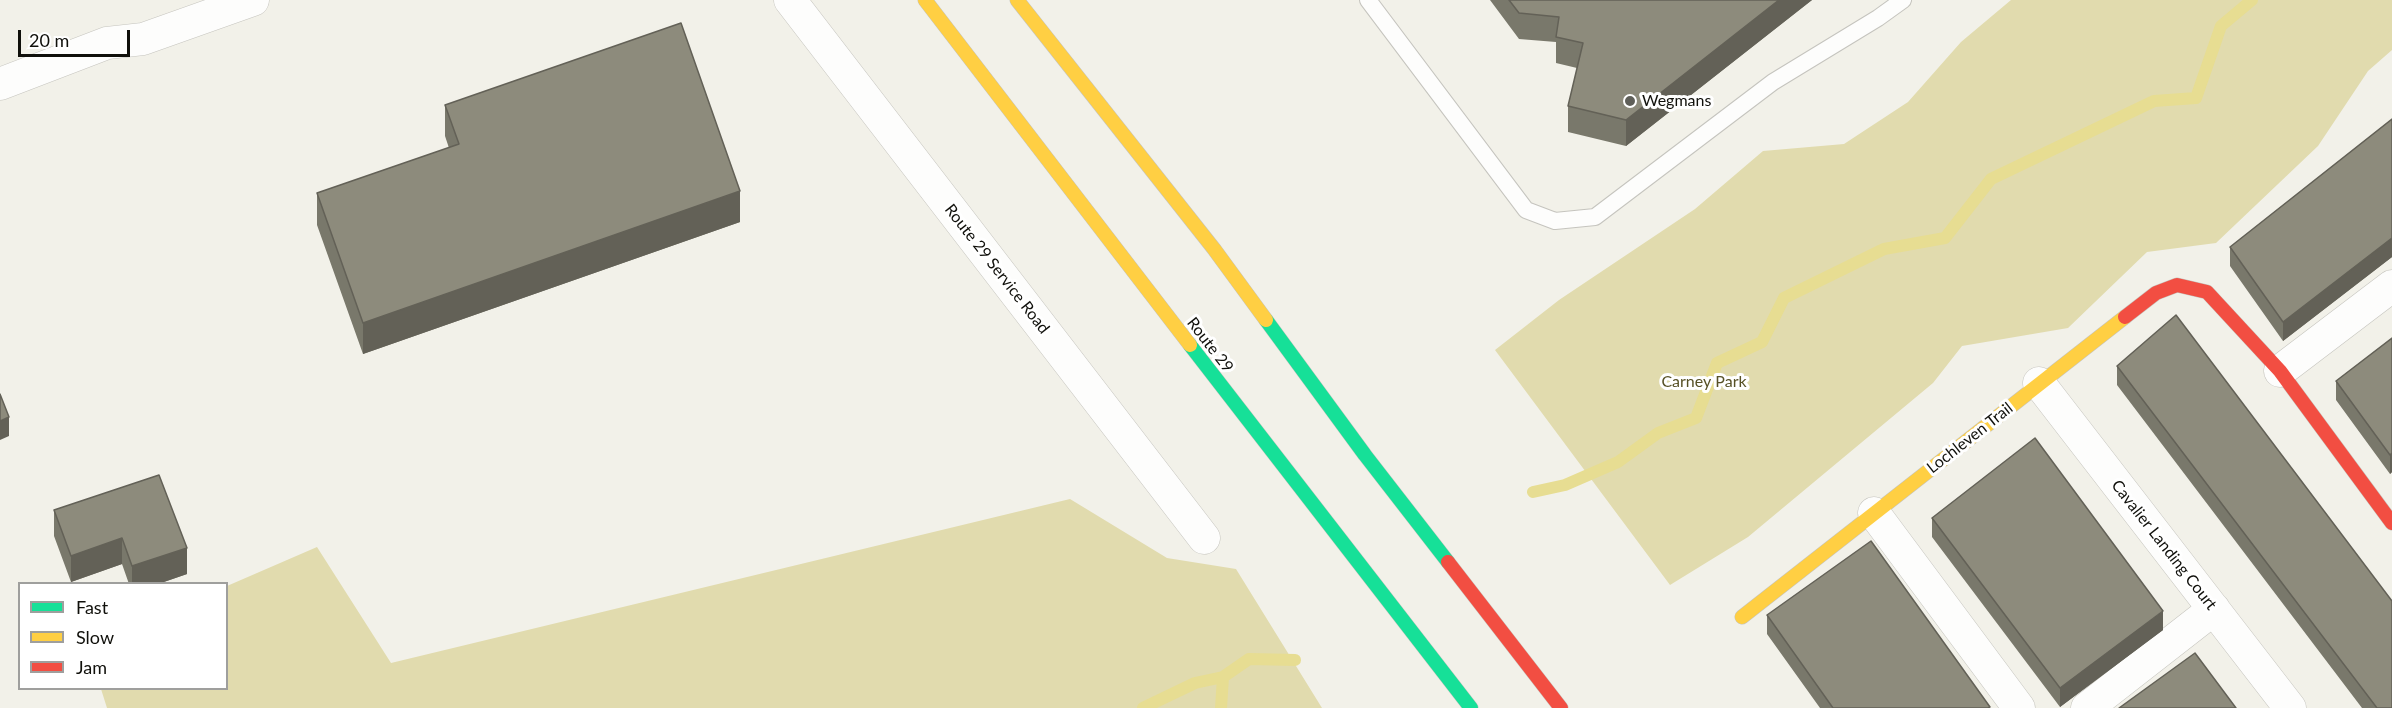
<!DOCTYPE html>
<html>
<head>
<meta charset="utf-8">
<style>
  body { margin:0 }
  #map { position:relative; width:2392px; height:708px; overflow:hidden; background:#f2f1e9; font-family:Lato,sans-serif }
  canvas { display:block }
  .legend { position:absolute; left:18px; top:582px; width:210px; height:108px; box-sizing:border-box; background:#fff; border:2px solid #9f9f9d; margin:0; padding:8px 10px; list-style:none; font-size:18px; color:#10100b }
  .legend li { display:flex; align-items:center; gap:12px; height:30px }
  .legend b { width:30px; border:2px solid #9f9f9d }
  .scale { position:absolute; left:18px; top:30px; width:112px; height:27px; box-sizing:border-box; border:3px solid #10100b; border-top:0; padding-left:8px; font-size:18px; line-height:21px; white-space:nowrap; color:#10100b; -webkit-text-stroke:4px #fff; paint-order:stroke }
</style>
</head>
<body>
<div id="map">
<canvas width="2392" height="708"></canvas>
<ul class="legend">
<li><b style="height:8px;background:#16e098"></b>Fast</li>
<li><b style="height:8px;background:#ffcf43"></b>Slow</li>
<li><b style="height:8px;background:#f24e42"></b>Jam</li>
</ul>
<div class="scale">20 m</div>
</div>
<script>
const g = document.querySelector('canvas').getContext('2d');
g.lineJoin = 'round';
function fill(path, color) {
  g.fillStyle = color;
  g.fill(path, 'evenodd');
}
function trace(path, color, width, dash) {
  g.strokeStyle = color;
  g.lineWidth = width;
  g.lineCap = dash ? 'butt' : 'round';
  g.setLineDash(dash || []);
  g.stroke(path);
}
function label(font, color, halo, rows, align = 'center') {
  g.font = font + ' Lato,sans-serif';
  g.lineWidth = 6;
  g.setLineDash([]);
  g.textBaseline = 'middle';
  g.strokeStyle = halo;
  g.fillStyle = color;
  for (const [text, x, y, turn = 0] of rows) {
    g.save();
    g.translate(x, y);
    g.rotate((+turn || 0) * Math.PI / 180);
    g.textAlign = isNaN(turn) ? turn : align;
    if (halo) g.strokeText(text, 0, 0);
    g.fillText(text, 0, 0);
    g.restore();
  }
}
fill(new Path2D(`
  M2011,0H2392V50L2368,71L2318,146L2216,243L2147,252L2068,328L1962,346L1933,383L1748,537L1670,585L1495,350L1559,300L1695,209L1763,151L1844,144L1908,102L1961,42Z
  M1070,499L1167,558L1236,569L1322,708H107L101,689L226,688L227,586L317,547L391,663Z`), '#e1dbae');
trace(new Path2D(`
  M1533,492L1565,485L1618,462L1658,433L1696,418L1717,363L1762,342L1784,298L1884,249L1945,238L1991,179L2154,101L2196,98L2221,26L2252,0
  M1143,708L1195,683L1223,677
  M1221,708L1223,677L1249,659L1295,660`), '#e7dd92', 12);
const lane = new Path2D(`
  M1368,0L1526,210L1555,221L1595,217L1773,82L1878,18L1903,0`);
const street = new Path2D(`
  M790,0L1204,538
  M0,84L107,43L143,39L253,0
  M2280,371L2392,286
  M2039,383L2290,708
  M1874,513L2019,708
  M2087,708L2214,609`);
const fast = new Path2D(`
  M1266,320L1365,455L1448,562
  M1190,345L1471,708`);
const slow = new Path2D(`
  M925,0L1190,345
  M1017,0L1214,249L1266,320
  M1742,617L2125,317`);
const jam = new Path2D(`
  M2125,317L2156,293L2177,285L2207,292L2280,371L2392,523
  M1448,562L1561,708`);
trace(lane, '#c5c4be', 18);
trace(street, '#c5c4be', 33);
trace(fast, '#c5c4be', 15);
trace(slow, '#c5c4be', 15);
trace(jam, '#c5c4be', 15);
trace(lane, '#fdfdfc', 16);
trace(street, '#fdfdfc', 32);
trace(fast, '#16e098', 14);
trace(slow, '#ffcf43', 14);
trace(jam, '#f24e42', 14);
fill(new Path2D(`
  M1490,0H1812L1626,146L1568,132V106L1577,68L1556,63V42L1519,39Z
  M445,105L740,222L363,354L317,225V193L449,148L445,136Z
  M2392,119V257L2283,341L2230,266V247Z
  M2392,338V472L2390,474L2336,400V381Z
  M2117,366L2392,708H2362L2117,385Z
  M159,475L187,574L158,584H129L122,564L71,582L54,536V510Z
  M1932,518L2163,630L2060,707L1932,537Z
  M1767,615L1990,708H1820L1767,634Z`), '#79786b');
fill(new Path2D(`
  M1779,0H1812L1626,146V120Z
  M740,191V222L363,354V323Z
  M2392,238V257L2283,341V322Z
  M9,417V436L0,440V421Z
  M2392,453V472L2390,474V455Z
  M122,538V564L71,582V556Z
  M187,548V574L158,584H132V566Z
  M2163,611V630L2060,707V688Z`), '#636157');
const building = new Path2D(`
  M1509,0H1779L1626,120L1568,106L1583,43L1556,37L1559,17L1519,13Z
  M681,23L740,191L363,323L317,193L459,144L445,105Z
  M2392,119V238L2283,322L2230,247Z
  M2176,315L2392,601V708H2377L2117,366Z
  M2392,338V453L2390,455L2336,381Z
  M0,394L9,417L0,421Z
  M2035,438L2163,611L2060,688L1932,518Z
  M159,475L187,548L132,566L122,538L71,556L54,510Z
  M1871,541L1990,707L1988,708H1833L1767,615Z
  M2195,653L2236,708H2119Z`);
fill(building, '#8d8b7c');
trace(building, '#636157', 1.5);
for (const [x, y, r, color] of [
  [1630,101,6,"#5f5f59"]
]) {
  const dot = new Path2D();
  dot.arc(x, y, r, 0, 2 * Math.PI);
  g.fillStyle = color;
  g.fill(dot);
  trace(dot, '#fff', 2);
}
label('16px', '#10100b', '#fff', [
  ["Wegmans",1642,101]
], 'left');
label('16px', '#10100b', '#fff', [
  ["Route 29 Service Road",997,269,52],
  ["Route 29",1210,345,52],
  ["Lochleven Trail",1970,438,-38],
  ["Cavalier Landing Court",2164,545,52]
]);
label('16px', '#575126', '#fff', [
  ["Carney Park",1704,382]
]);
</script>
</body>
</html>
